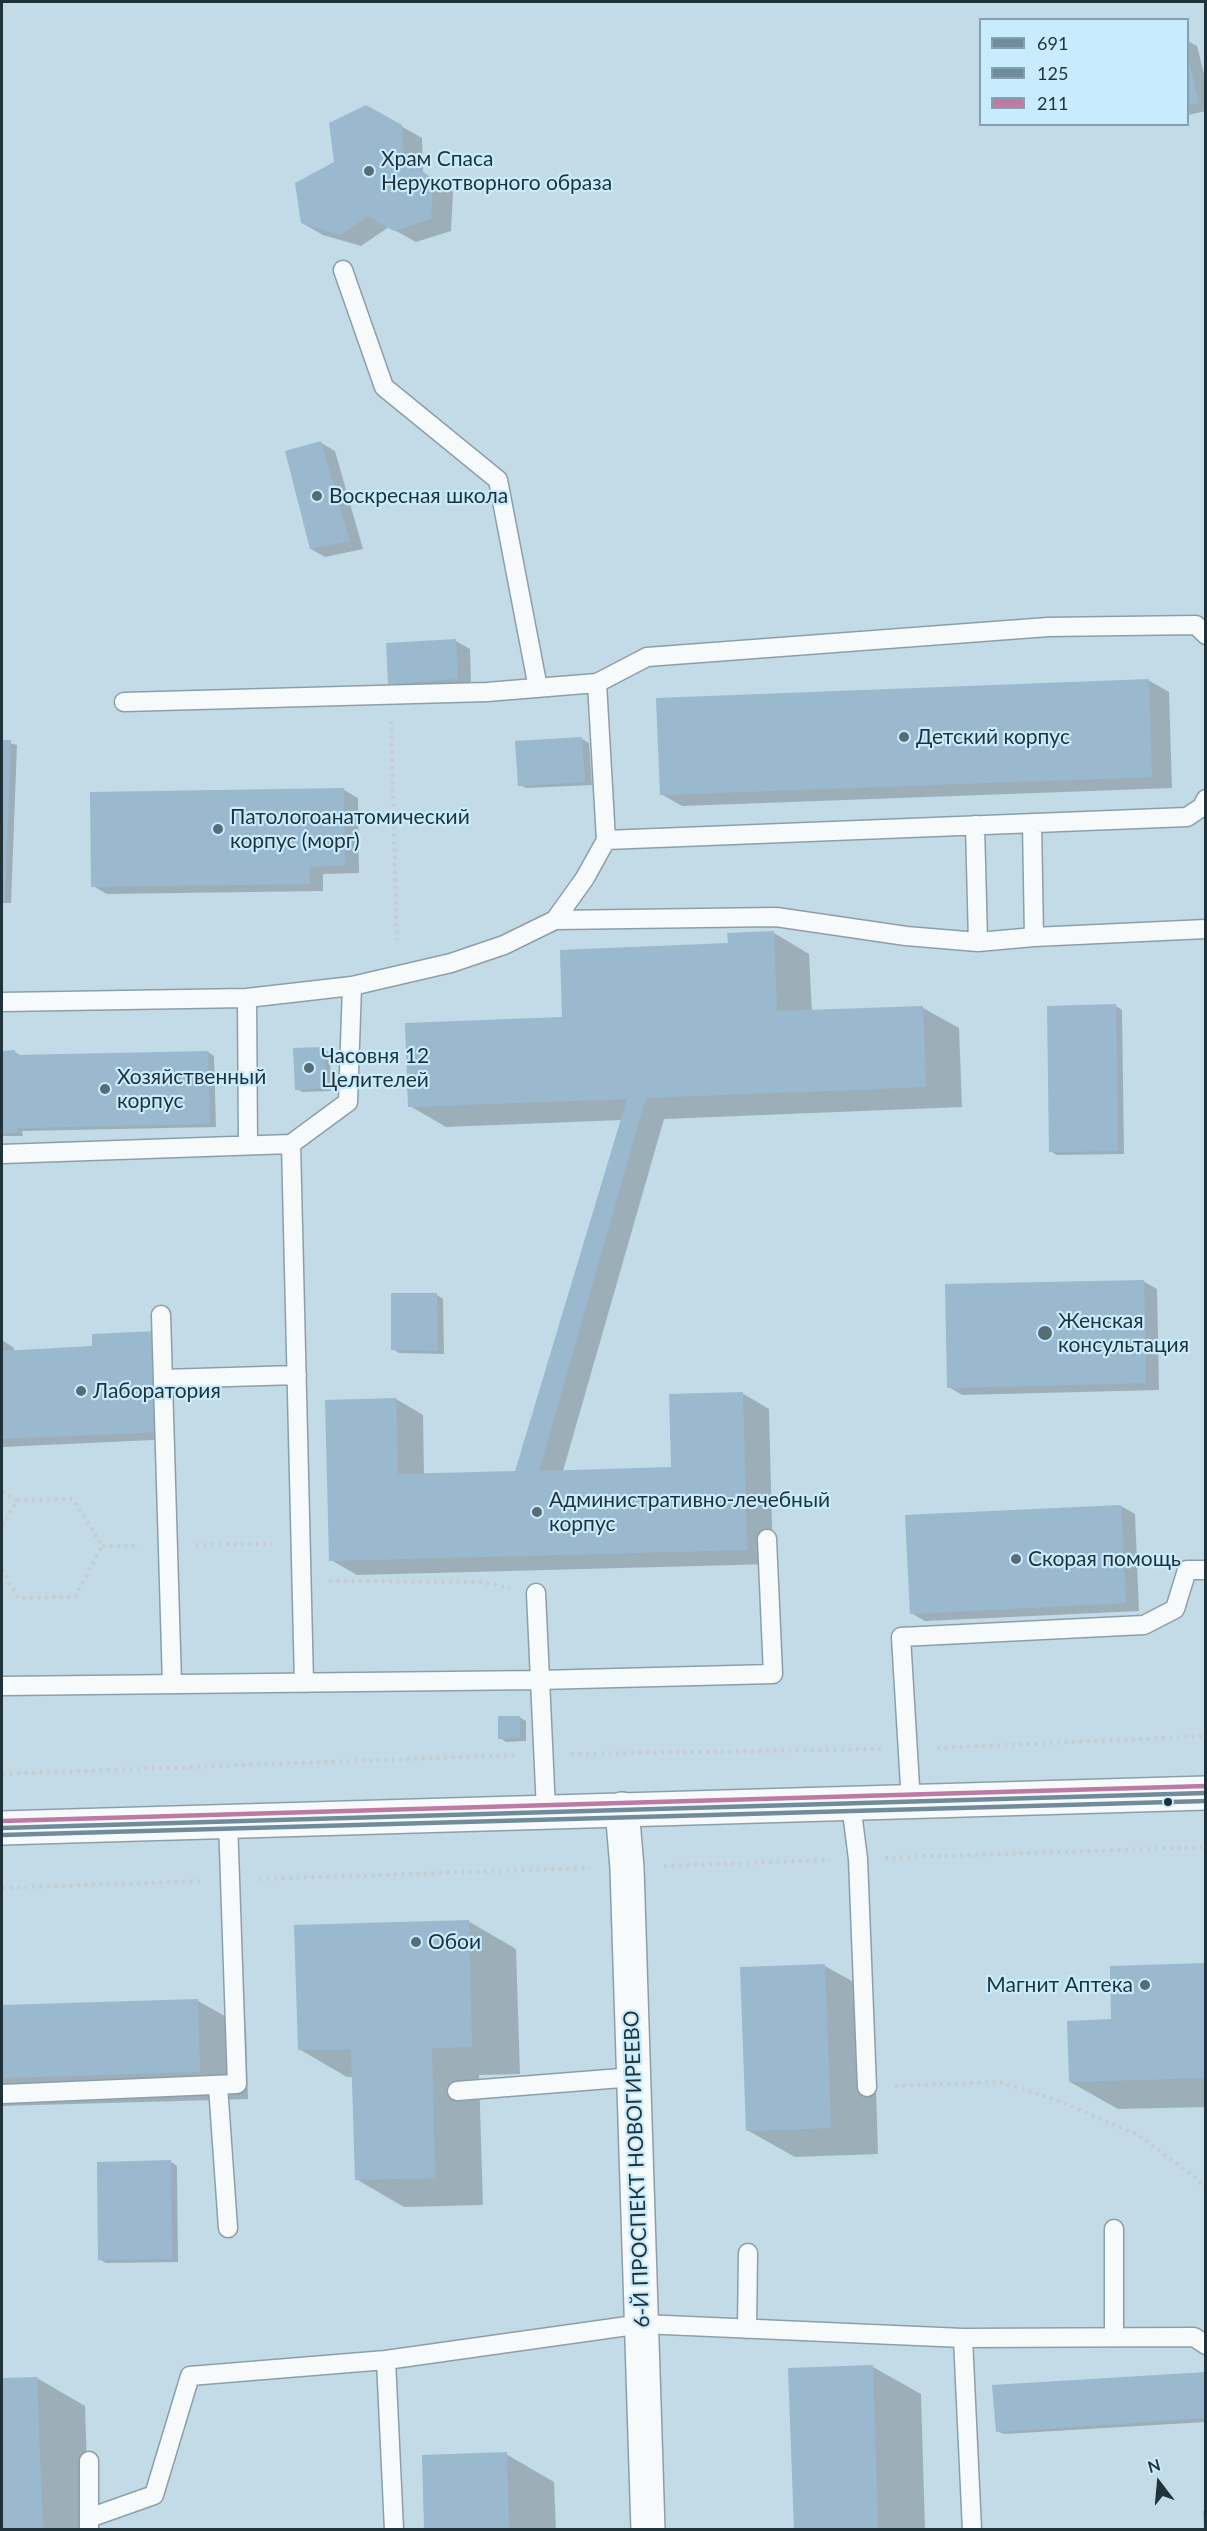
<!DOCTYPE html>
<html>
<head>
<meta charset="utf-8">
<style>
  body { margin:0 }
  #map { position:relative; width:1207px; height:2531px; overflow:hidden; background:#c3dbe7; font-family:Lato,sans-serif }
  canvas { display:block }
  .frame { position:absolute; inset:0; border:3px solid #1f3139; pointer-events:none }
  .legend { position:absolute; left:979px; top:18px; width:210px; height:108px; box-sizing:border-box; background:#c8ecfd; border:2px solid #84a1af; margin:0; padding:8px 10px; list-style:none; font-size:18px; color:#1f3139 }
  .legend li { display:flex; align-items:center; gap:12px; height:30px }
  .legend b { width:30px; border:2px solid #84a1af }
  .north { position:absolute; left:1129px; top:2453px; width:60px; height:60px; -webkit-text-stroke:4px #c8ecfd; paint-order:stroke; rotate:344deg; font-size:16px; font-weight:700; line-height:24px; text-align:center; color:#1f3139 }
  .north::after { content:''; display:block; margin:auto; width:21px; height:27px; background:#1f3139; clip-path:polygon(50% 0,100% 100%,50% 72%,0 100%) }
</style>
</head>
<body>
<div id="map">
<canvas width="1207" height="2531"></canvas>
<div class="frame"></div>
<ul class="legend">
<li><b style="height:8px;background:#708c9c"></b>691</li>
<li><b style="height:8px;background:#708c9c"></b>125</li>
<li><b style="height:8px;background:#bc7aa4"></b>211</li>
</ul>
<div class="north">N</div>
</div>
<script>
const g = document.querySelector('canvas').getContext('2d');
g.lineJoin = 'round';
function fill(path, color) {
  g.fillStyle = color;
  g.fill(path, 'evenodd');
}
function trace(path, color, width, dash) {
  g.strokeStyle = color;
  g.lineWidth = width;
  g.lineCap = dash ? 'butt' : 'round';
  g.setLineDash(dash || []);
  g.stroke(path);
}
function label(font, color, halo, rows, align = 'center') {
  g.font = font + ' Lato,sans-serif';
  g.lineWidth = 4.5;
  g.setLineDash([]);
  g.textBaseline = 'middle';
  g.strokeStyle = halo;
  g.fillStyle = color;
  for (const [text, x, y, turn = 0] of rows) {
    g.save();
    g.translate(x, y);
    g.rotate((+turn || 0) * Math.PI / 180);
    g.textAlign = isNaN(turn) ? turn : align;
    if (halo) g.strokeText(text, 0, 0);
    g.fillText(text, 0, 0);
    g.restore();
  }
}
fill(new Path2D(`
  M1188,41L1197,46L1206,82V111L1188,115Z
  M401,126L422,138L423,172L453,192L451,231L416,242L389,227L361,246L323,235L302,223Z
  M321,443L335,451L363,549L325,557L311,549Z
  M456,641L470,649L471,687L404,691L390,683Z
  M1148,680L1169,692L1172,788L682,806L661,794Z
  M582,739L589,743L592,785L526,788L519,785Z
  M2,741L17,745L11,903H2Z
  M344,790L358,798L359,873L323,874V891L107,894L93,886Z
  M774,933L809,954L812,1012L923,1008L959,1028L962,1107L664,1119L563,1471L673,1468L742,1393L769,1409L773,1564L357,1575L331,1560L396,1399L423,1415L424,1475L516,1472L622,1120L446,1127L410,1106L564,1019L729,945Z
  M1116,1006L1122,1010L1124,1154L1057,1155L1050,1151Z
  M323,1049L330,1053L331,1091L303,1092L296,1089Z
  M2,1052H15L21,1056L208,1052L214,1056L216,1127L22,1131L23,1136H2Z
  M1143,1281L1157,1289L1159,1390L962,1395L949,1387Z
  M437,1295L443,1299L444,1354L399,1353L393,1349Z
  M2,1340L14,1348V1352L170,1341L175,1439L2,1447Z
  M1121,1506L1135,1514L1139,1611L925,1621L911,1613Z
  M519,1717L526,1721V1741L506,1742L500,1738Z
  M468,1921L516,1949L520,2074L479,2075L483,2205L404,2207L356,2179L353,2077H347L299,2049Z
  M1206,1965V2107L1118,2109L1070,2082L1113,2021Z
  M825,1966L873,1993L878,2154L795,2157L747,2130Z
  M198,2001L246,2028L248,2099L2,2106V2006Z
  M171,2162L177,2166L178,2262L106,2263L99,2259Z
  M873,2367L921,2394L925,2530H795Z
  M1206,2373V2422L1004,2434L997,2431Z
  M37,2378L85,2406L89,2530H2V2379Z
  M506,2454L554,2482L556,2530H426Z
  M1203,2511H1206V2530H1204Z`), '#0003');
fill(new Path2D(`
  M1188,58L1199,103L1188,105Z
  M366,105L402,125L403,158L433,179L431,219L394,231L368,216L340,235L301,223L295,183L334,162L329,123Z
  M321,441L350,541L310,549L285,451Z
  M456,639L458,679L388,684L386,643Z
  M1149,679L1152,777L660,795L656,698Z
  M582,737L585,782L518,786L515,741Z
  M2,740H11L5,900H2Z
  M344,788L345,865L309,867L310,884L91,887L90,792Z
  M774,931L777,1011L923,1006L926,1087L646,1098L539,1471L671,1467L669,1394L743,1392L747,1550L329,1561L325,1400L396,1398L398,1474L515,1471L627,1099L408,1107L405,1023L562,1017L560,950L728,943L727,933Z
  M1116,1004L1118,1151L1049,1152L1047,1006Z
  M324,1047L325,1088L295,1090L293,1048Z
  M15,1050V1055L208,1051L210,1124L16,1128L17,1133H2V1051Z
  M1144,1280L1146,1383L947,1388L945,1284Z
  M391,1293H437L438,1351L391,1350Z
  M157,1331L161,1432L2,1439V1351L92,1346V1334Z
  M1121,1505L1126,1603L910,1614L905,1515Z
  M498,1716H520V1738L498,1739Z
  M469,1920L472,2047L432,2048L435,2178L355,2180L351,2049L298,2050L294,1925Z
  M1206,1963V2078L1069,2082L1067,2021L1111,2019L1110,1966Z
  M825,1964L831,2128L746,2131L740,1967Z
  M198,1999L200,2072L2,2078V2005Z
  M171,2160L172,2259L98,2260L97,2162Z
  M873,2365L878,2529L794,2530L788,2368Z
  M1206,2372V2418L996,2432L992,2385Z
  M37,2377L43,2530H2V2378Z
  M507,2452L509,2530H424L422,2455Z`), '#9ab8ce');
const service = new Path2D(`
  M343,270L384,387L498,480L538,688
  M124,702L487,692L597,683L647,657L1048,627L1196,625L1206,635
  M1032,823L1034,937
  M975,825L978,942
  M606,840L1187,817L1202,807L1206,799
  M555,920L776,917L906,936L978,942L1034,937L1206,929
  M247,998L248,1145
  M2,1002L247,998L352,986L451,963L504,945L555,920L585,878L606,840L597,683
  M291,1144L304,1683
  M2,1154L291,1144L348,1102L352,986
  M161,1315L172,1684
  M163,1379L297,1375
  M536,1593L546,1810
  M2,1686L539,1680L773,1674L767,1539
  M911,1803L901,1637L1144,1625L1175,1609L1187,1570H1206
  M851,1804L858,1859L867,2087
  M218,2086L228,2228
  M457,2091L634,2077
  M2,2094L237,2084L228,1820
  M1114,2229V2337
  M747,2329L748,2253
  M963,2338L972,2530
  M89,2461V2528
  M89,2518L154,2495L190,2376L386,2360
  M394,2530L386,2360L642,2324L963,2338L1194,2337L1206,2345`);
const minor = new Path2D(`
  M622,1809L627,1868L648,2530
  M2,1828L1206,1793`);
trace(service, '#8c9fa8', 21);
trace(minor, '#8c9fa8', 36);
trace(new Path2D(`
  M391,721L397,940
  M2,1492L17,1500
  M2,1526L17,1500L73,1499L102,1546
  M196,1545L272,1544
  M102,1546H140
  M2,1569L18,1598L75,1597L102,1546
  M329,1581L480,1582L510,1588
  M937,1748L1206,1736
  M571,1754L881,1749
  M2,1774L515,1755
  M885,1858L1206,1847
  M664,1866L830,1860
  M259,1879L590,1868
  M2,1888L203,1881
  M895,2086L1000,2082L1054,2099L1138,2135L1196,2178L1206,2190`), '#c6cdd1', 4, [3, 4.5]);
trace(service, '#f6fafb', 18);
trace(minor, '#f6fafb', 33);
trace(new Path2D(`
  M2,1828L1206,1793`), '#708c9c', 4.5);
trace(new Path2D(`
  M2,1835L1206,1801`), '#708c9c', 4.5);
trace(new Path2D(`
  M2,1821L1206,1786`), '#bc7aa4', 4.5);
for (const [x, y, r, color] of [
  [369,171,6,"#586c76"],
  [317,496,6,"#586c76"],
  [904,737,6,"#586c76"],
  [218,829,6,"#586c76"],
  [309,1068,6,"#586c76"],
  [105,1089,6,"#586c76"],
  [1045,1333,8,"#586c76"],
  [81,1391,6,"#586c76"],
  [537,1512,6,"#586c76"],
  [1016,1559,6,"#586c76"],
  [1168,1802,5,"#1f3139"],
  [416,1942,6,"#586c76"],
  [1145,1985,6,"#586c76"]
]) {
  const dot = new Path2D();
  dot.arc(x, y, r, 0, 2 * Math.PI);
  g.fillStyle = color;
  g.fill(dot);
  trace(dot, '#c8ecfd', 2);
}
label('21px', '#1f3139', '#c8ecfd', [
  ["Храм Спаса",381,159],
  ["Нерукотворного образа",381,183],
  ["Воскресная школа",329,496],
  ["Детский корпус",916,737],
  ["Патологоанатомический",230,817],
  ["корпус (морг)",230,841],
  ["Часовня 12",321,1056],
  ["Целителей",321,1080],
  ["Хозяйственный",117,1077],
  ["корпус",117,1101],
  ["Женская",1058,1321],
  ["консультация",1058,1345],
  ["Лаборатория",93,1391],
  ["Административно-лечебный",549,1500],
  ["корпус",549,1524],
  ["Скорая помощь",1028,1559],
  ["Обои",428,1942],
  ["Магнит Аптека",1133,1985,"right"]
], 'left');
label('21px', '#1f3139', '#c8ecfd', [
  ["6-Й ПРОСПЕКТ НОВОГИРЕЕВО",637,2169,-92]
]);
</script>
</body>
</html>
